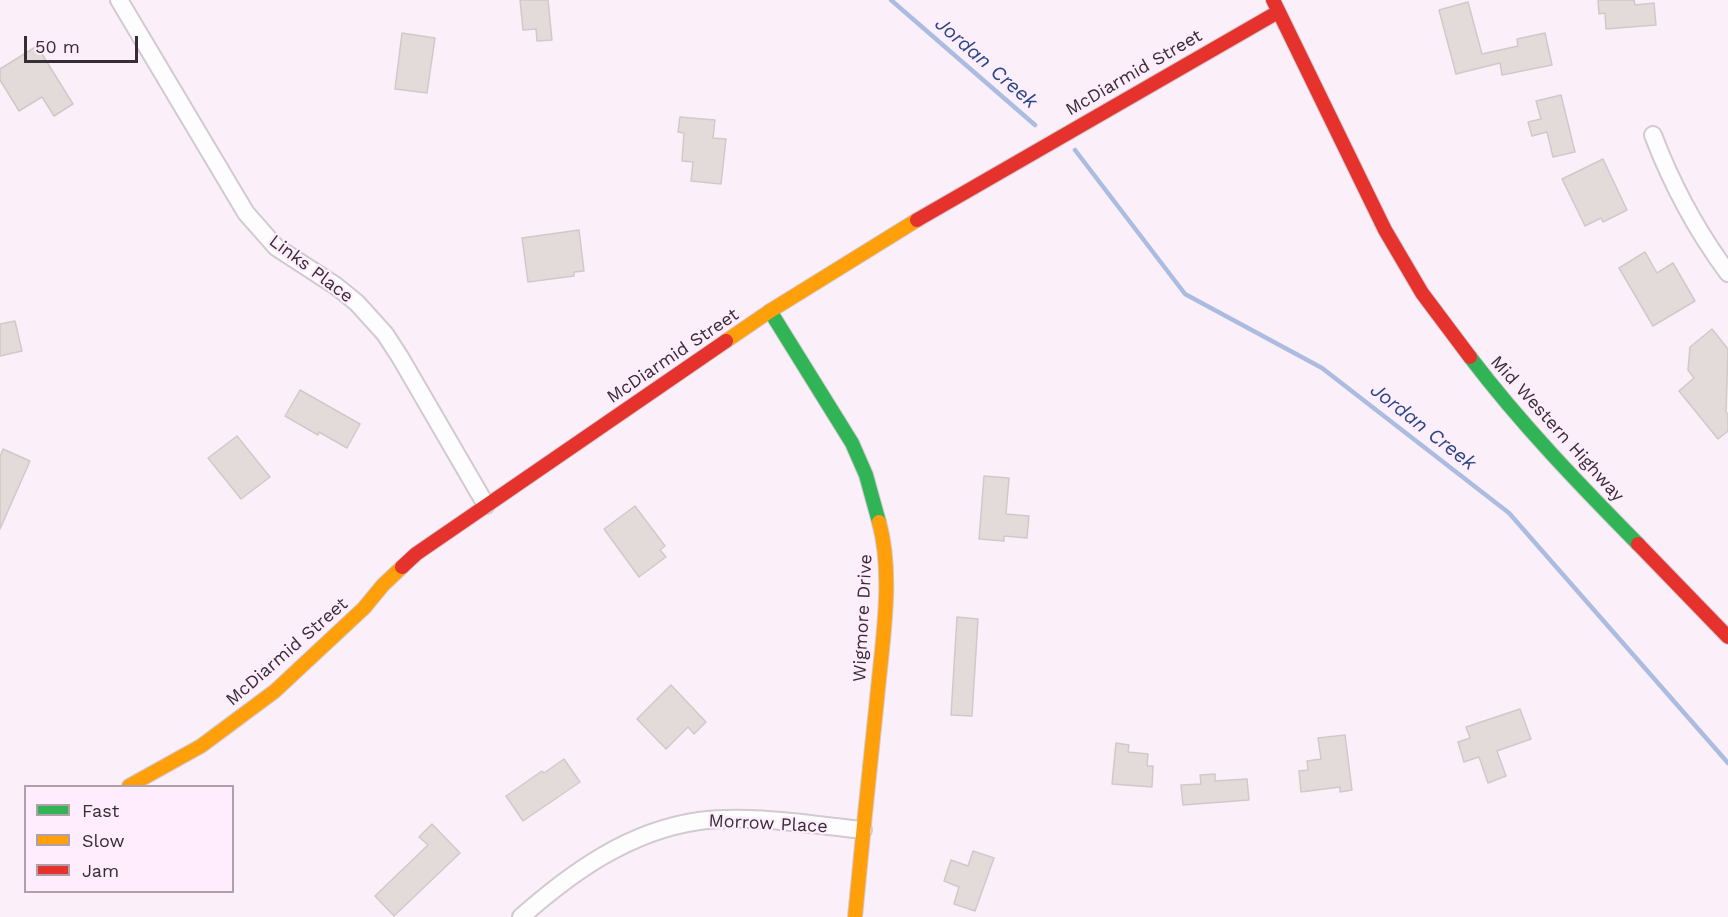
<!DOCTYPE html>
<html>
<head>
<meta charset="utf-8">
<style>
  body { margin:0 }
  #map { position:relative; width:1728px; height:917px; overflow:hidden; background:#fbf0f9; font-family:"Work Sans",sans-serif }
  canvas { display:block }
  .legend { position:absolute; left:24px; top:785px; width:210px; height:108px; box-sizing:border-box; background:#ffecfc; border:2px solid #afa0ac; margin:0; padding:8px 10px; list-style:none; font-size:18px; color:#362d35 }
  .legend li { display:flex; align-items:center; gap:12px; height:30px }
  .legend b { width:30px; border:2px solid #afa0ac }
  .scale { position:absolute; left:24px; top:36px; width:114px; height:27px; box-sizing:border-box; border:3px solid #362d35; border-top:0; padding-left:8px; font-size:18px; line-height:21px; white-space:nowrap; color:#362d35; -webkit-text-stroke:4px #ffecfc; paint-order:stroke }
</style>
</head>
<body>
<div id="map">
<canvas width="1728" height="917"></canvas>
<ul class="legend">
<li><b style="height:8px;background:#30b455"></b>Fast</li>
<li><b style="height:8px;background:#ff9f0a"></b>Slow</li>
<li><b style="height:8px;background:#e5322d"></b>Jam</li>
</ul>
<div class="scale">50 m</div>
</div>
<script>
const g = document.querySelector('canvas').getContext('2d');
g.lineJoin = 'round';
function trace(path, color, width, dash) {
  g.strokeStyle = color;
  g.lineWidth = width;
  g.lineCap = dash ? 'butt' : 'round';
  g.setLineDash(dash || []);
  g.stroke(path);
}
function fill(path, color) {
  g.fillStyle = color;
  g.fill(path, 'evenodd');
}
function label(font, color, halo, rows, align = 'center') {
  g.font = font + ' "Work Sans",sans-serif';
  g.lineWidth = 4.5;
  g.setLineDash([]);
  g.textBaseline = 'middle';
  g.strokeStyle = halo;
  g.fillStyle = color;
  for (const [text, x, y, turn = 0] of rows) {
    g.save();
    g.translate(x, y);
    g.rotate((+turn || 0) * Math.PI / 180);
    g.textAlign = isNaN(turn) ? turn : align;
    if (halo) g.strokeText(text, 0, 0);
    g.fillText(text, 0, 0);
    g.restore();
  }
}
trace(new Path2D(`
  M891,0L1035,125
  M1075,150L1185,294L1322,368L1509,513L1728,763`), '#abbce0', 4.5);
const building = new Path2D(`
  M520,0H548L552,40L537,41L536,29L523,30Z
  M1598,0H1634L1635,5L1654,3L1656,25L1606,29L1605,13L1599,14Z
  M1468,2L1482,54L1518,46L1517,39L1545,33L1552,65L1502,75L1500,63L1456,74L1439,10Z
  M402,33L435,38L427,93L395,89Z
  M37,46L73,104L54,116L42,97L19,111L0,80V69Z
  M1561,95L1575,152L1553,157L1547,132L1532,136L1528,122L1541,119L1536,101Z
  M680,117L715,120L713,138L726,139L721,184L691,181L693,162L682,161L684,133L678,132Z
  M1603,159L1627,210L1603,222L1601,218L1585,226L1562,179Z
  M579,230L584,271L574,272V276L528,282L522,238Z
  M1645,252L1657,273L1673,263L1695,301L1653,326L1619,268Z
  M15,321L22,351L0,356V324Z
  M1712,329L1728,349L1726,412L1728,414V431L1718,439L1679,391L1694,378L1688,370L1690,347Z
  M300,390L360,424L347,448L319,432L318,435L285,416Z
  M237,436L270,477L241,499L208,458Z
  M3,449L30,461L0,529V457Z
  M984,476L1009,478L1006,514L1029,516L1027,538L1004,536V541L979,539Z
  M635,506L665,546L660,550L666,557L639,577L604,529Z
  M957,617L978,619L972,716L951,715Z
  M671,685L706,722L694,734L688,727L666,749L637,719Z
  M1520,709L1531,739L1497,751L1506,776L1488,783L1479,757L1464,762L1458,742L1470,738L1466,727Z
  M1345,735L1352,790L1340,792V787L1301,792L1299,771L1308,770L1307,761L1321,759L1318,738Z
  M1116,743L1129,745L1128,752L1148,754L1147,766H1153L1152,787L1112,784Z
  M564,759L580,782L523,821L506,796L542,771L544,773Z
  M1215,774V781L1247,779L1249,800L1183,805L1181,785L1201,784L1200,775Z
  M432,824L460,853L394,916L375,896L428,845L419,837Z
  M973,851L994,858L975,911L954,904L959,887L944,881L951,860L968,866Z`);
fill(building, '#e3dbda');
trace(building, '#d1c9c9', 1.5);
const street = new Path2D(`
  M119,0L246,213L276,247L336,286L357,303L385,334L400,357L486,505
  M1653,135C1672,185 1696,230 1728,273
  M521,917C572,872 629,831 699,821C751,814 811,825 863,830`);
const fast = new Path2D(`
  M770,311L852,443L866,475L879,522
  M1470,357C1521,424 1579,484 1638,544`);
const slow = new Path2D(`
  M726,341L770,311L917,220
  M129,786L201,746L275,691L364,608L383,585L402,567
  M855,917C862,844 869,772 877,699C882,643 894,576 879,522`);
const jam = new Path2D(`
  M1273,0L1385,230L1422,293L1470,357
  M917,220L1278,12
  M1638,544L1728,637
  M402,567L416,554L726,341`);
trace(street, '#d2c9d1', 20);
trace(fast, '#d2c9d1', 16);
trace(slow, '#d2c9d1', 16);
trace(jam, '#d2c9d1', 16);
trace(street, '#fefdfe', 16);
trace(fast, '#30b455', 14);
trace(slow, '#ff9f0a', 14);
trace(jam, '#e5322d', 14);
label('18px', '#362d35', '#ffecfc', [
  ["McDiarmid Street",1134,73,-30],
  ["Links Place",311,269,37],
  ["McDiarmid Street",673,356,-34],
  ["Mid Western Highway",1557,429,48],
  ["Wigmore Drive",863,618,-87],
  ["McDiarmid Street",287,652,-41],
  ["Morrow Place",768,824,3]
]);
label('italic 20px', '#264883', '#ffecfc', [
  ["Jordan Creek",986,63,41],
  ["Jordan Creek",1423,427,38]
]);
</script>
</body>
</html>
